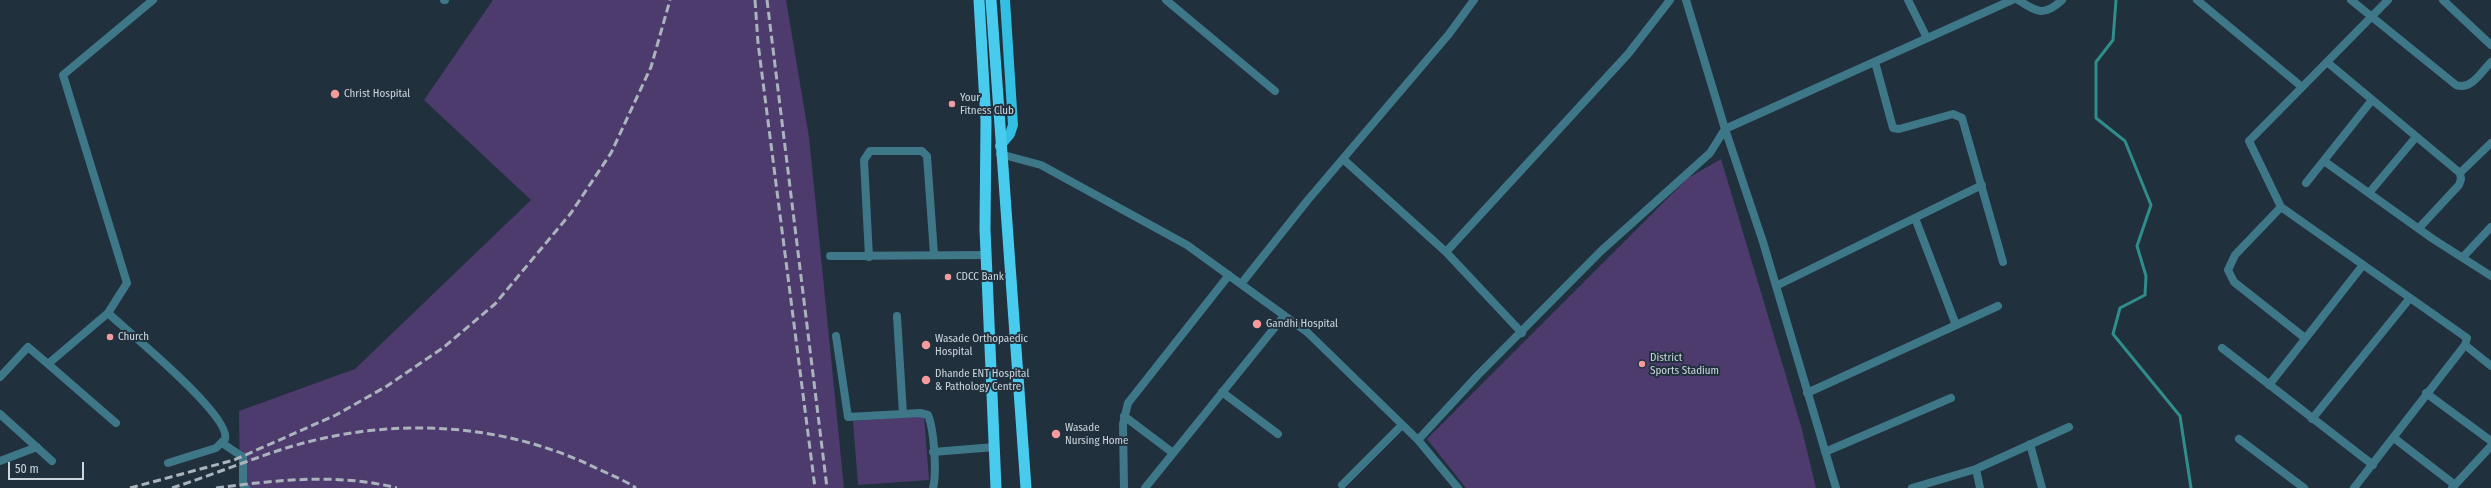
<!DOCTYPE html>
<html>
<head>
<meta charset="utf-8">
<style>
  body { margin:0 }
  #map { position:relative; width:2491px; height:488px; overflow:hidden; background:#21303d; font-family:"Fira Sans Condensed",sans-serif }
  canvas { display:block }
  .scale { position:absolute; left:8px; top:462px; width:76px; height:18px; box-sizing:border-box; border:2px solid #ccd6de; border-top:0; padding-left:5px; font-size:12px; line-height:14px; white-space:nowrap; color:#ccd6de; -webkit-text-stroke:3px #21303d; paint-order:stroke }
</style>
</head>
<body>
<div id="map">
<canvas width="2491" height="488"></canvas>
<div class="scale">50 m</div>
</div>
<script>
const g = document.querySelector('canvas').getContext('2d');
g.lineJoin = 'round';
function fill(path, color) {
  g.fillStyle = color;
  g.fill(path, 'evenodd');
}
function trace(path, color, width, dash) {
  g.strokeStyle = color;
  g.lineWidth = width;
  g.lineCap = dash ? 'butt' : 'round';
  g.setLineDash(dash || []);
  g.stroke(path);
}
function label(font, color, halo, rows, align = 'center') {
  g.font = font + ' "Fira Sans Condensed",sans-serif';
  g.lineWidth = 4;
  g.setLineDash([]);
  g.textBaseline = 'middle';
  g.strokeStyle = halo;
  g.fillStyle = color;
  for (const [text, x, y, turn = 0] of rows) {
    g.save();
    g.translate(x, y);
    g.rotate((+turn || 0) * Math.PI / 180);
    g.textAlign = isNaN(turn) ? turn : align;
    if (halo) g.strokeText(text, 0, 0);
    g.fillText(text, 0, 0);
    g.restore();
  }
}
fill(new Path2D(`
  M493,0H786L809,137L844,488H240L239,411L355,369L531,200L424,100Z
  M1721,159L1801,426L1816,488H1466L1427,439L1688,178Z
  M924,416L929,480L858,485L853,421Z`), '#4d3b6d');
trace(new Path2D(`
  M2116,0L2113,40L2096,62V118L2125,141L2151,205L2137,246L2146,276L2145,295L2120,308L2113,334L2180,416L2191,488`), '#2f8d8b', 3);
trace(new Path2D(`
  M444,0H445
  M1166,0L1275,91
  M1686,0L1725,129L1763,242L1836,488
  M1908,0L1927,38
  M2018,0C2037,12 2044,17 2062,0
  M2197,0L2302,87
  M2351,0L2456,85C2471,91 2482,71 2491,62
  M2443,0L2491,45
  M1875,62L1893,128L1899,129L1953,114L1962,118L2003,262
  M2327,62L2460,173L2461,179L2459,185L2419,228
  M1000,154L1041,165L1187,245L1307,332L1418,440L1458,488
  M1343,159L1446,252L1522,333
  M2324,161L2433,239L2491,276
  M2460,173L2491,143
  M2306,183L2372,100
  M2369,193L2416,137
  M2281,207L2235,255L2228,270L2234,282L2305,338
  M1915,218L1956,325
  M1446,252L1628,54L1670,0
  M830,256L987,255
  M869,257L864,160L870,151H922L927,156L934,254
  M2463,257L2491,227
  M1241,284L1307,201L1449,34L1474,0
  M1776,286L1982,185
  M108,313C127,331 232,416 225,439L216,448L168,463
  M897,316L903,414
  M836,336L848,417L920,413L928,415C934,429 937,473 933,488
  M2465,345L2491,366
  M2222,348L2373,465
  M48,364L116,423
  M0,377L28,347L48,364L108,313L127,283L63,75L153,0
  M2269,385L2363,265
  M1222,392L1278,434
  M1807,393L1998,306
  M2426,393L2491,441
  M0,414L52,461
  M1124,416L1173,453
  M2312,419L2410,298
  M2394,438L2455,485
  M2239,439L2304,488
  M1418,440L1478,375L1601,251L1710,153L1725,129L2012,0
  M222,443L243,457V485L246,488
  M2030,444L2042,488
  M933,452L995,447
  M1825,452L1951,398
  M0,461L37,447
  M1976,469L1980,488
  M1342,485L1402,425
  M1124,488L1123,424L1128,403L1229,275
  M1145,488L1284,316
  M1912,488L1976,469L2069,427
  M2354,488L2465,345L2467,338L2281,207L2249,141L2388,0
  M2452,488L2491,446`), '#3e7788', 8);
trace(new Path2D(`
  M1000,146L1010,134L1013,125L1005,0`), '#33bfe2', 10);
trace(new Path2D(`
  M979,0L986,121L985,229L996,488
  M991,0L1026,488`), '#49cbee', 11);
trace(new Path2D(`
  M755,0L758,43L815,488
  M767,0L827,488
  M130,488L234,460L336,415L387,386L444,347L495,304L571,213L611,153L651,67L670,0
  M172,488C209,476 246,461 283,449C387,416 501,421 598,469C611,475 624,480 636,488
  M216,488C276,480 338,473 397,488`), '#a9b4bd', 3, [8, 4]);
for (const [x, y, r, color] of [
  [335,94,5,"#f59b9d"],
  [952,104,4,"#f59b9d"],
  [948,277,4,"#f59b9d"],
  [1257,324,5,"#f59b9d"],
  [110,337,4,"#f59b9d"],
  [926,345,5,"#f59b9d"],
  [1642,364,4,"#f59b9d"],
  [926,380,5,"#f59b9d"],
  [1056,434,5,"#f59b9d"]
]) {
  const dot = new Path2D();
  dot.arc(x, y, r, 0, 2 * Math.PI);
  g.fillStyle = color;
  g.fill(dot);
  trace(dot, '#21303d', 1.5);
}
label('11px', '#ccd6de', '#21303d', [
  ["Christ Hospital",344,94],
  ["Your",960,98],
  ["Fitness Club",960,111],
  ["CDCC Bank",956,277],
  ["Gandhi Hospital",1266,324],
  ["Church",118,337],
  ["Wasade Orthopaedic",935,339],
  ["Hospital",935,352],
  ["District",1650,358],
  ["Sports Stadium",1650,371],
  ["Dhande ENT Hospital",935,374],
  ["& Pathology Centre",935,387],
  ["Wasade",1065,428],
  ["Nursing Home",1065,441]
], 'left');
</script>
</body>
</html>
